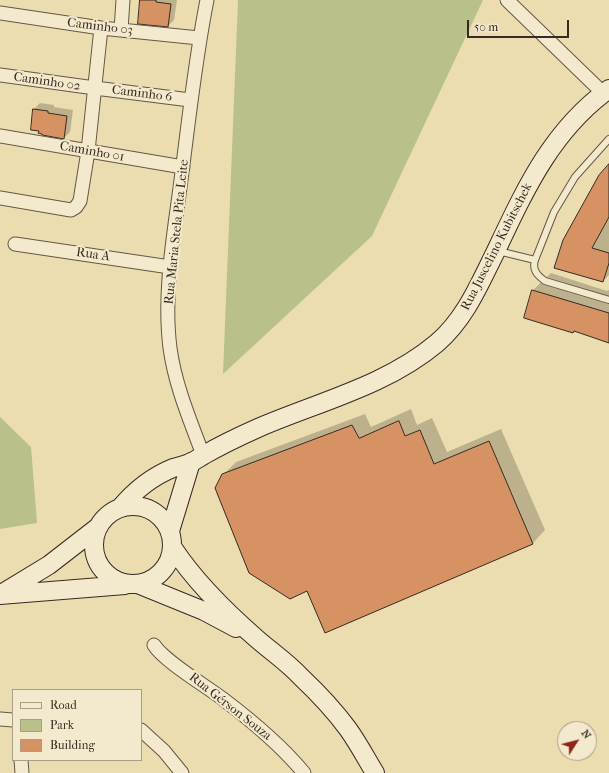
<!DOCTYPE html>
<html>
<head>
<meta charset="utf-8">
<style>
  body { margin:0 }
  #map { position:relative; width:609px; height:773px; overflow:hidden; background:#ecddb1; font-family:"IM FELL French Canon",serif }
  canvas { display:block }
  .legend { position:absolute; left:12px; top:689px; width:130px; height:72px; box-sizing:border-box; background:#f3e9cc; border:1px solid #a79d88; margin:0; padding:5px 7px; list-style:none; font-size:12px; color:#362a22 }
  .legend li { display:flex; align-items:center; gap:8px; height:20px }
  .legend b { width:20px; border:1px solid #a79d88 }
  .north { position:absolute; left:557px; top:721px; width:40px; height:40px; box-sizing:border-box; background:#f3e9cc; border:1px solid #a79d88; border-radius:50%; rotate:54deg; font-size:11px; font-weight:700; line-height:16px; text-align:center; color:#362a22 }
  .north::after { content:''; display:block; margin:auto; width:14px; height:18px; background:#8f2418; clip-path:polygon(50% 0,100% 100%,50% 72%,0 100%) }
  .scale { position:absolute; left:467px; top:20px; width:102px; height:18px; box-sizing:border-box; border:2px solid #362a22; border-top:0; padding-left:5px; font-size:12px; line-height:14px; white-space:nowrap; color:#362a22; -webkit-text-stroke:3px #f3e9cc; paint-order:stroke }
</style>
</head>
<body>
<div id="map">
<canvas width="609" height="773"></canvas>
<ul class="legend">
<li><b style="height:5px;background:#f3e9cc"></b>Road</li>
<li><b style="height:11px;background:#bac089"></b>Park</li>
<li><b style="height:11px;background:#d79264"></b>Building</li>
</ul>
<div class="north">N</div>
<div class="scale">50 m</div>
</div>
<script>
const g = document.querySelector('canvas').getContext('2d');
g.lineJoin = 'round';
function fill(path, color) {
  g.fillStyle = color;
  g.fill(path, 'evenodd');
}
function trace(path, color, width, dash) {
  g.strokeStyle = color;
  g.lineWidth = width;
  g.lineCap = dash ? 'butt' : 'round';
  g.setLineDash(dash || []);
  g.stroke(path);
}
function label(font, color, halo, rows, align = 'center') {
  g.font = font + ' "IM FELL French Canon",serif';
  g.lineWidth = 4;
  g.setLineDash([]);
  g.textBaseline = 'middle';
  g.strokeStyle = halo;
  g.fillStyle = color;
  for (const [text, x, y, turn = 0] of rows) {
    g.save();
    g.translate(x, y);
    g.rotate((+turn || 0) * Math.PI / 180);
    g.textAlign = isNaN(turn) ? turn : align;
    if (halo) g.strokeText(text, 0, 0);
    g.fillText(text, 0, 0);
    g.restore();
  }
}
fill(new Path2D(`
  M238,0H483L372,236L223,374Z
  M0,417L31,447L37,523L0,529Z`), '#bac089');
fill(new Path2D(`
  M142,0H177L174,20L168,26Z
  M40,103L54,105V107L73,110L70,132L64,138L34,109Z
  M609,165V275L603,281L556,267Z
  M551,273L607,291L609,290V342L575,331L573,332L533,290Z
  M411,409L417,425L432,418L447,452L501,429L545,530L533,543L326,632L307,590L223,475L236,462L365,414L371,427Z`), '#0003');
const building = new Path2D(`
  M140,0H156V2L171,4L168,27L138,24Z
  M33,109L48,111V113L67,116L64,139L42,135V134L38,133L39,131L31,130Z
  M609,164V217L592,248L609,253V263L603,282L554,268L563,240L599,175Z
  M532,290L609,313V343L574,331L573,333L524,318Z
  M399,421L405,436L420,430L434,464L489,441L533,544L325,633L307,591L290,599L249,573L215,488L222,474L352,425L359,438Z`);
fill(building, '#d79264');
trace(building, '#362a22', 1);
const service = new Path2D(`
  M498,251L535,260L554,212L575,177L609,139
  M535,260C532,270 537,275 545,281L609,300`);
const minor = new Path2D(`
  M507,0L603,93
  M0,13L101,28L199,38
  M121,30L123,0
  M0,75L95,88L190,100
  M0,136L183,167
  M0,198L71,210L76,207L80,201L88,151L101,28
  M15,244L170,267
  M203,455C190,420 175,385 170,348C163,292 174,235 181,180C189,119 195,60 207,0
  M154,645C164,661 206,686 223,699C252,721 281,745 304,773
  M0,719L13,720
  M141,730L164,751L182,773
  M21,760L22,773`);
const secondary = new Path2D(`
  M94 545a39 39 0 1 1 78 0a39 39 0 1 1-78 0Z
  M120,508C135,490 151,477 173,468C179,466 186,465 192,462C196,460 200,457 204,455C221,445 240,436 258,428C318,402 386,386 437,343C465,319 479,285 495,253C525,190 551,131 609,89
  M170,531L191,462
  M173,548C196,583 226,612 257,639C272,652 288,663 301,677C318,693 334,710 348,729C358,743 366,758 375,773
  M140,585L204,611L236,628
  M3,593L49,565L98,527
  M0,595L125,585`);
trace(service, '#645746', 8);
trace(minor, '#645746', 15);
trace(secondary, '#362a22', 20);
trace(service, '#f3e9cc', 6);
trace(minor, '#f3e9cc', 13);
trace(secondary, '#f3e9cc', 18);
label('13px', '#362a22', '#f3e9cc', [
  ["Caminho 03",100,27,7],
  ["Caminho 02",47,82,8],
  ["Caminho 6",142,94,7],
  ["Caminho 01",92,152,10],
  ["Rua Maria Stela Pita Leite",177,232,-84],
  ["Rua Juscelino Kubitschek",497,247,-63],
  ["Rua A",93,255,8],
  ["Rua Gérson Souza",230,707,38]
]);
</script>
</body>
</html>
